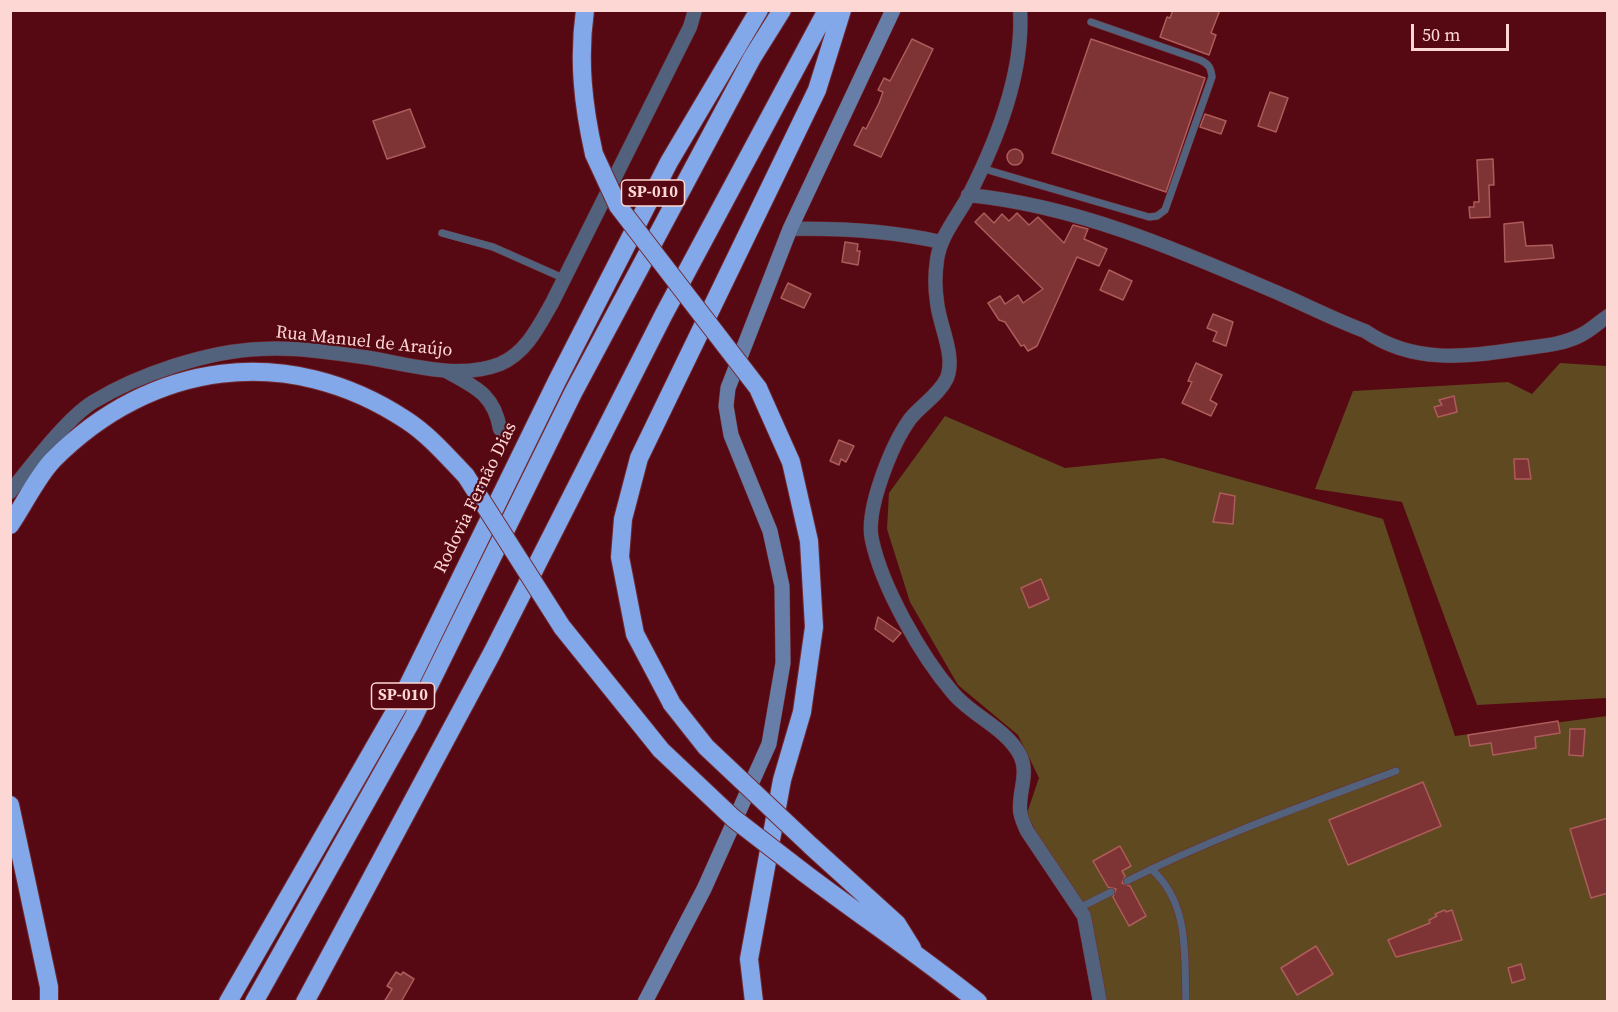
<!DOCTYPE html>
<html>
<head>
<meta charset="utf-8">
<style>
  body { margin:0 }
  #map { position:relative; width:1618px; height:1012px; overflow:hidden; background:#560912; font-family:"Source Serif 4",serif }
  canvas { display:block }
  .frame { position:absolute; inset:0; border:12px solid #fdd7d4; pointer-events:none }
  .scale { position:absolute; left:1411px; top:24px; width:98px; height:27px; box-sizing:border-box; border:3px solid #fdd7d4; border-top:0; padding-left:8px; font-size:18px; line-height:21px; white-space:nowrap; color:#fdd7d4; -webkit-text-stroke:4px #560912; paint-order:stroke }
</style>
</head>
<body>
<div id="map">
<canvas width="1618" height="1012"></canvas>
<div class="frame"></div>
<div class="scale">50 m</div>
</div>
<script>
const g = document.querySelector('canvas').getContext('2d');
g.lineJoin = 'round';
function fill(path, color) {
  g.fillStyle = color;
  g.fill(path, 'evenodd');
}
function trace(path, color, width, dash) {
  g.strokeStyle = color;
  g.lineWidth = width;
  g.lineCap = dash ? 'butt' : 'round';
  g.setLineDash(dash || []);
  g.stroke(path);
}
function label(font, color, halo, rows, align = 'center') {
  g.font = font + ' "Source Serif 4",serif';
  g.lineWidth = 4.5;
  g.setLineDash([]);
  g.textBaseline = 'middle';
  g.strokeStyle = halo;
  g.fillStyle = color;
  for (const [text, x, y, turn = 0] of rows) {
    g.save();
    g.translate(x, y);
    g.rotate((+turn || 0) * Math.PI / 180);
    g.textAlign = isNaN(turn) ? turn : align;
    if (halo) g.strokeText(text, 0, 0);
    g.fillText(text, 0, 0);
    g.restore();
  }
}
fill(new Path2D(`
  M1560,363L1607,366V698L1477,705L1402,502L1315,489L1353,391L1508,382L1532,394Z
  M945,416L1065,468L1163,458L1383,519L1455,736L1607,716V1001H1105L1087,915L1040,842L1027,813L1039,778L1018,735L958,685L910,602L887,529L889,493Z`), '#5f4921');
const building = new Path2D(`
  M1173,10H1220L1211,33L1216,35L1209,55L1160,37L1167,17L1170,18Z
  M912,39L933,49L881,157L854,145L863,127L866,129L879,103L883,92L878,90L884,78L890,81Z
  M1091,39L1205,78L1166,192L1052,153Z
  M1270,92L1288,98L1276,132L1258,126Z
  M410,109L425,147L387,159L373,121Z
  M1205,114L1226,121L1221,134L1200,127Z
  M1007 157a8 8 0 1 1 16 0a8 8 0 1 1-16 0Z
  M1493,159L1494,185H1489L1490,217L1470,218L1469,207H1474V202H1479L1477,160Z
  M984,213L994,223L1002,214L1009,221L1017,213L1029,225L1038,217L1064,243L1073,225L1088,229L1084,239L1107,249L1099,266L1077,257L1037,346L1028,351L1024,345L1021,346L1005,322L999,320L988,303L1000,296L1005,304L1018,295L1023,303L1043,289L975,222Z
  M1523,222L1526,246L1552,245L1554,258L1505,262L1504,224Z
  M845,242L858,244L857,251H860L858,265L842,262Z
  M1109,270L1132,281L1123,300L1100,290Z
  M788,283L811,294L804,308L781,298Z
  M1213,314L1233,322L1226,346L1213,341L1217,332L1207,328Z
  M1196,363L1222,375L1210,400L1217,404L1211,416L1182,403L1192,382L1188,381Z
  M1454,396L1457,412L1438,417L1434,407L1442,405L1439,400Z
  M839,440L854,446L846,462L841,459L839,465L830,461Z
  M1514,459H1528L1531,479H1515Z
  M1220,493L1235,496L1233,524L1213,522Z
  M1041,579L1049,599L1029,608L1021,588Z
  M878,617L901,633L893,642L875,629Z
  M1558,721L1560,733L1535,737L1536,748L1493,755L1491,743L1470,746L1468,735Z
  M1570,729H1585L1583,756L1569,755Z
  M1423,782L1441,826L1348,865L1329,820Z
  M1608,818V893L1591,898L1570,829Z
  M1120,846L1131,866L1122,871L1125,876L1122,883L1130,886L1146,916L1129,926L1113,897L1116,889L1108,887L1093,861Z
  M1445,910L1446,912L1452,910L1462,940L1396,957L1388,940L1430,923L1429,920L1437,916L1435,914Z
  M1316,946L1333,974L1297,995L1281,968Z
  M1521,964L1525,979L1512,983L1508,968Z
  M396,972L401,975L403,972L414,979L401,1002H384L392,989L387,986Z`);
fill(building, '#7e3334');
trace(building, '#ae5c5b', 1.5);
const lane = new Path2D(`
  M981,168L1149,217L1157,216L1165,210L1212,77C1211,68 1209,64 1200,60L1091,22
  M442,233L493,247L563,278
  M1151,869C1190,903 1184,954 1186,1002
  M1127,881C1214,837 1305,805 1396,771
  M1079,908L1111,892`);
const street = new Path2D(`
  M1020,10C1024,73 997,140 969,195C958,216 940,236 937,260C935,273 935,289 937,302C939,325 956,355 947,378C939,395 921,405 910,419C892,444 865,510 872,540C882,587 921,656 953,693C972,716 1006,728 1020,755C1029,773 1019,790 1020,809C1020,817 1024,824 1027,831L1084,916L1100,1002
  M968,195C1080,206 1183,252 1285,296C1312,308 1338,321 1365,331C1413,364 1465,357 1519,349C1540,346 1562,345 1581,335C1591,330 1599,322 1608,316
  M790,229C841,228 891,231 941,242
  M446,371C475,387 494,394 500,429
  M10,492C31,466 66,419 93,402C139,374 208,351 261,349C297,347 335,353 370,358C411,365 459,380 500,364C526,353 539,326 552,303L690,27L695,10`);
const secondary = new Path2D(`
  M645,1002L704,889L769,744L783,663L782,586L770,531L731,435L726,406L728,388L790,229L893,10`);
const highway = new Path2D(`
  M585,10C578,60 583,105 594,154
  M10,525C24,505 36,478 53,460C151,361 288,342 406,420C429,435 447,456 466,476
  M562,627L661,750
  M672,704L635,634L620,557L623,519L639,458L817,90L842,10
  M10,805L49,987V1002
  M811,846L897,924L912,948
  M803,872C861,916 921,956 978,1002
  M228,1002L397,708L557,381L669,162L759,10
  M254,1002L412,720L573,393L752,58L782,10
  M305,1002L492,653L664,314L827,10
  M754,1002L749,959L782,780L802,712L814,627L809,541L791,462L758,388`);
trace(lane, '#712a31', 8);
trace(street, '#712a31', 15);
trace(secondary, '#712a31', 16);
trace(highway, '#712a31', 20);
trace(lane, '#52617c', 7);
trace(street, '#52617c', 14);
trace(secondary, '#667ea8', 15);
trace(highway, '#83a8ea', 18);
const highwayBridge = new Path2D(`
  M594,154L618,206L758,388
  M466,476L562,627
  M672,704L706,747L811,846
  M661,750L733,818L803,872`);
trace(highwayBridge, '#712a31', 20, []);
trace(highwayBridge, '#83a8ea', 18);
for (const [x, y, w] of [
  [653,193,63],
  [403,696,63]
]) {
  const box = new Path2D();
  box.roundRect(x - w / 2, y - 13, w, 26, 4.5);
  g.fillStyle = '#560912';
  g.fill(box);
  trace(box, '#fdd7d4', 1.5);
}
label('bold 16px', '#fdd7d4', null, [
  ["SP-010",653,193],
  ["SP-010",403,696]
]);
label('18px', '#fdd7d4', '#560912', [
  ["Rua Manuel de Araújo",364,342,6],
  ["Rodovia Fernão Dias",476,498,-64]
]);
</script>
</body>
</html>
